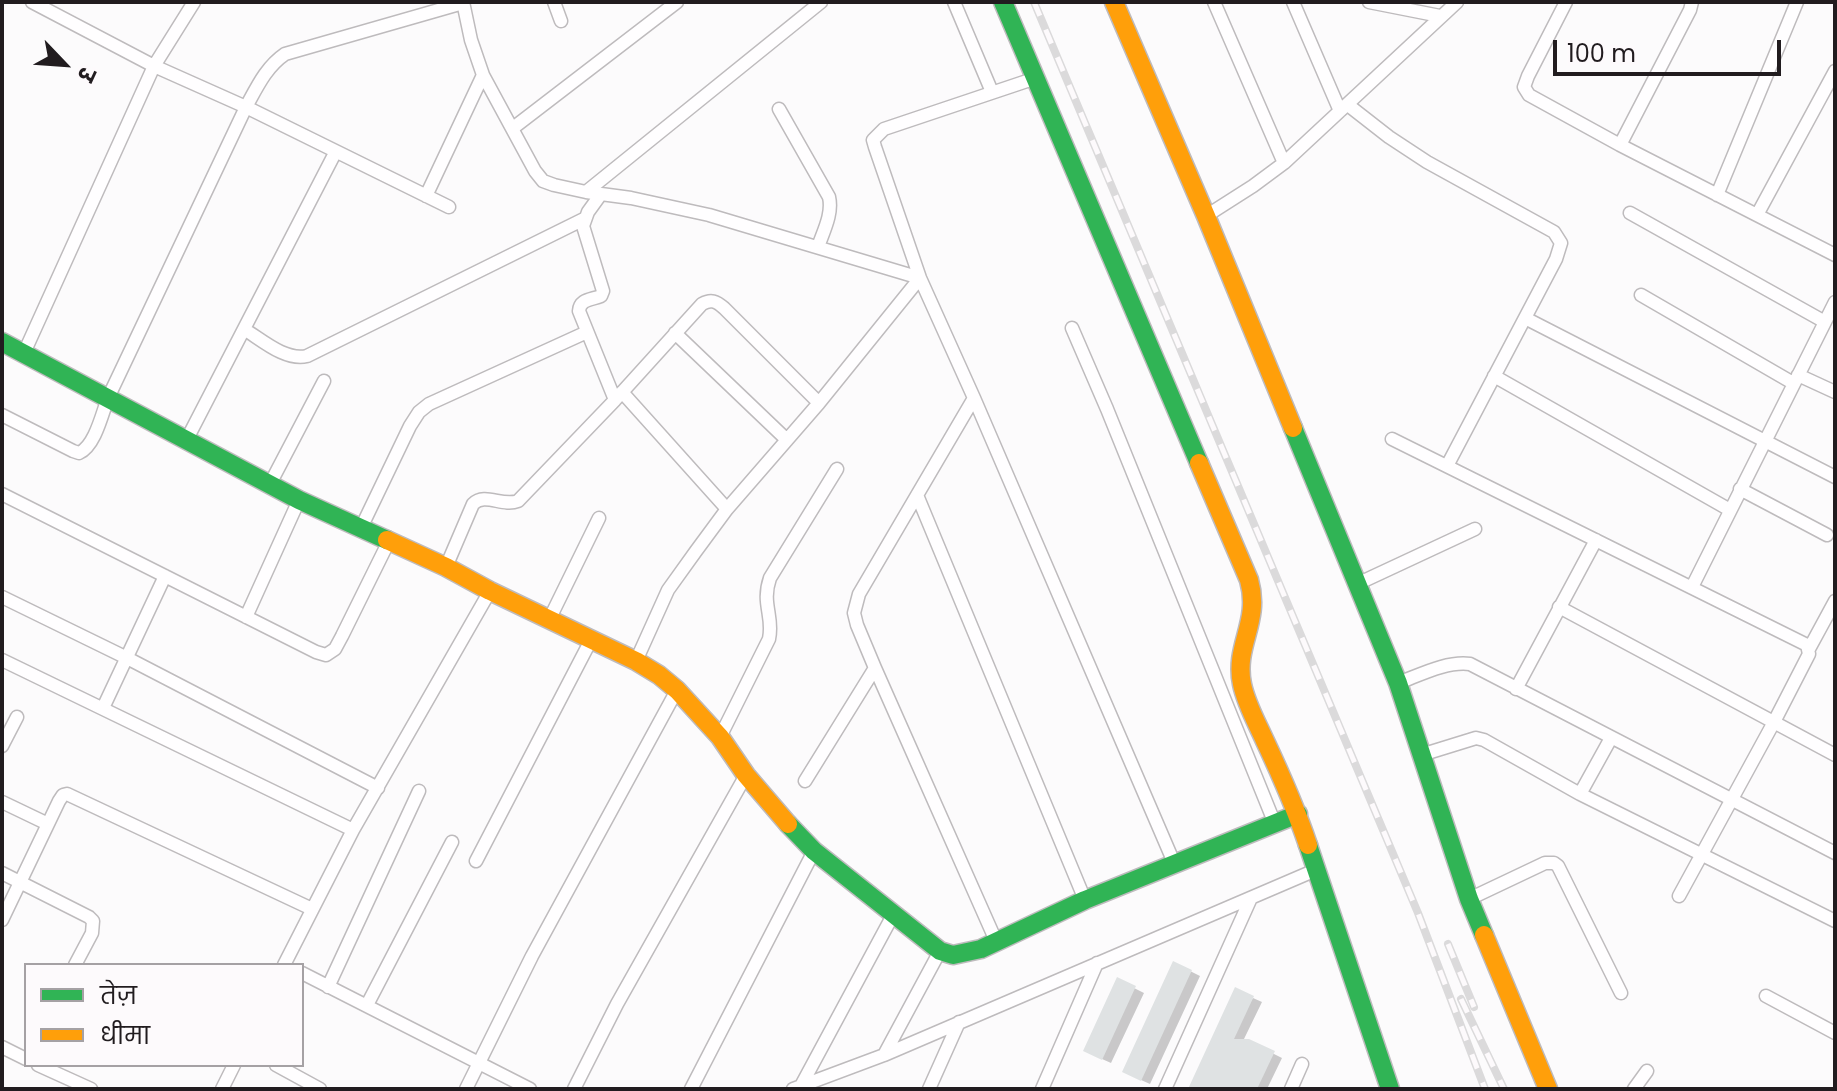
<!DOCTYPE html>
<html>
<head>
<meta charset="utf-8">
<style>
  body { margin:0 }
  #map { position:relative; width:1837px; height:1091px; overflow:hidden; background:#fcfbfc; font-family:Poppins,"Noto Sans Devanagari",sans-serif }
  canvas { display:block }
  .frame { position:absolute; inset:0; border:4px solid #211c1f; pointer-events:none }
  .legend { position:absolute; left:24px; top:963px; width:280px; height:104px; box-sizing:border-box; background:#fdfafc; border:2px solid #a5a1a4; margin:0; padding:10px 14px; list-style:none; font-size:24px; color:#211c1f }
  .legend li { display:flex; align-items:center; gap:16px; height:40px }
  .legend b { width:40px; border:2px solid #a5a1a4 }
  .north { position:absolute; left:24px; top:24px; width:80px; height:80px; -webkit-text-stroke:6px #fdfafc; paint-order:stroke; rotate:115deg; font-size:22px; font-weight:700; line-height:32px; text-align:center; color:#211c1f }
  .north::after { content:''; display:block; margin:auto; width:28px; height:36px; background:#211c1f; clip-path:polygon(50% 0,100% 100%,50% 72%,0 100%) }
  .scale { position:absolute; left:1553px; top:40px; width:228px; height:36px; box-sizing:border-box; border:4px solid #211c1f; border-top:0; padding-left:10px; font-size:24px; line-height:28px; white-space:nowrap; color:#211c1f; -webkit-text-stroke:6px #fdfafc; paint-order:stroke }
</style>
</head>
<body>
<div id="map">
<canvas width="1837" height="1091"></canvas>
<div class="frame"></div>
<ul class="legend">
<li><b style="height:10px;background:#30b455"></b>तेज़</li>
<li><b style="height:10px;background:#ff9f0a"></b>धीमा</li>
</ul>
<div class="north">उ</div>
<div class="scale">100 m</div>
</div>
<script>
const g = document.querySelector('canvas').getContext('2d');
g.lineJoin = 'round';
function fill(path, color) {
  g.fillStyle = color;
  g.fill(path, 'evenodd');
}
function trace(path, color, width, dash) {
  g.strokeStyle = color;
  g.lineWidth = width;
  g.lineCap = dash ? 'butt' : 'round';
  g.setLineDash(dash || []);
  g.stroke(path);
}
fill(new Path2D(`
  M1174,963L1200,976L1150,1084L1132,1076Z
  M1118,980L1144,993L1111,1063L1093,1055Z
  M1253,998L1262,1002L1244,1039L1282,1058L1267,1089H1190Z`), '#0003');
fill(new Path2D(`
  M1173,961L1192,970L1141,1081L1122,1072Z
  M1117,977L1136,986L1102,1060L1083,1051Z
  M1235,987L1254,996L1234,1039H1249L1275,1051L1257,1089H1188Z`), '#dfe2e3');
const street = new Path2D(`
  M32,2L154,66L246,107L449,207
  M463,2L471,40L483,75L535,171L543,181L554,185L586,192L631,198L709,215L920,278L819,403L727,509L696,551L668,590L636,661
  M554,2L561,21
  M954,2L992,92
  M1214,2L1284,163
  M1293,2L1340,111
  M1369,2L1440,16
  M1566,2L1528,76L1524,87L1529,95L1620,145L1835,255
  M1036,78L884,129L873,140L875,147L920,278L974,398L1175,865
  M1348,105L1389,137L1427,162L1554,232L1561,243L1556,259L1447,466
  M779,109L829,197C833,214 823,232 818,247
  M513,128L677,2
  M1620,145L1690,10L1692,2
  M586,192L821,2
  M601,194L588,212L583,226L603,291L601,296C591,300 580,299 579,311L615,400
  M1717,195L1797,2
  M426,196L483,75
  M1630,213L1825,322
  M1757,215L1835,71
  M1206,216L1253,186L1284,163L1457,2
  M1641,295L1793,383
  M1525,318L1835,477
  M1072,328L1107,409L1275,824
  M244,329C262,340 285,361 307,356L584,219
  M675,333L787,440
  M24,353L154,66L194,2
  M1798,375L1835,392
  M1494,376L1730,510
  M622,392L727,509
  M974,398L859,594L854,613L857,625L875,668L996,941
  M2,415L73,451L79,453C95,446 102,414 108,398L246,107C257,87 266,67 285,54L463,3
  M1392,439L1807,645L1809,654L1774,722L1679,896
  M186,441L335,153
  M270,484L324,381
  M1740,489L1827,535
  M2,494L316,652L326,655L335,649L342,636L389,541
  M917,495L1085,900
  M361,528L410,426L419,412L429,404L587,332
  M446,567L473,504C485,492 502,507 518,501L615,400L702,304C711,299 716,301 724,308L819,403
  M1357,584L1475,529
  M1692,587L1835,302
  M2,597L127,658L378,788
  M1559,607L1835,755
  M246,617L299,500
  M549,620L599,518
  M1809,649L1835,601
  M2,660L353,830
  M1398,683C1420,675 1446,661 1470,664L1835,853
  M1516,689L1596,540
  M103,708L165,576
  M720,737L769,639C774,616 761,604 770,578L837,469
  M2,746L17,717
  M1421,755L1476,738L1484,740L1580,794L1835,921
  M805,781L875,668
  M1580,794L1611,738
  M2,802L48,824
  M476,861L591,640
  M2,873L89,917L93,921L92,933L75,965
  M1469,899L1545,863H1554L1558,866L1621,993
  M2,920L59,801L63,795L67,794L312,909
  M284,965L353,830L490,591
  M302,973L530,1089
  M328,987L419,791
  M1766,996L1835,1033
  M367,1005L452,842
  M2,1047L26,1059
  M884,1055L940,951
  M38,1065L91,1089
  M276,1065L320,1089
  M802,1084L893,915
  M222,1089L234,1065
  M466,1089L532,956L677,690
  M574,1089L617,1004L746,775
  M691,1089L814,851
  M793,1089L884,1055L1318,869
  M929,1089L959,1022
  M1042,1089L1097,963
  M1165,1089L1251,898
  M1291,1089L1302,1064
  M1634,1089L1647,1071`);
const fast = new Path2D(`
  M1003,2L1199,463
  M2,342L299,500L387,540
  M1293,428L1398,683L1469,899L1484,935
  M788,824L814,851L940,951L953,955L981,949L1085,900L1298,814
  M1308,845L1390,1089`);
const slow = new Path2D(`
  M1114,2L1206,216L1293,428
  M1199,463L1249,580C1261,622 1234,645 1242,684C1246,704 1257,723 1265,741C1281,775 1296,809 1308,845
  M387,540L446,567L490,591L636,661L659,675L677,690L720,737L746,775L788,824
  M1484,935L1548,1089`);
trace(street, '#bebbbd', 15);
trace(fast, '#bebbbd', 21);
trace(slow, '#bebbbd', 21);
trace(street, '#fffeff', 12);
trace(fast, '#30b455', 18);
trace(slow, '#ff9f0a', 18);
const rail = new Path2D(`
  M1034,2L1418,913L1485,1089
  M1448,944L1474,1007
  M1461,999L1504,1089`);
trace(rail, '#dbdadb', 8);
trace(rail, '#fdfafc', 5, [15]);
</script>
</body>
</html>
